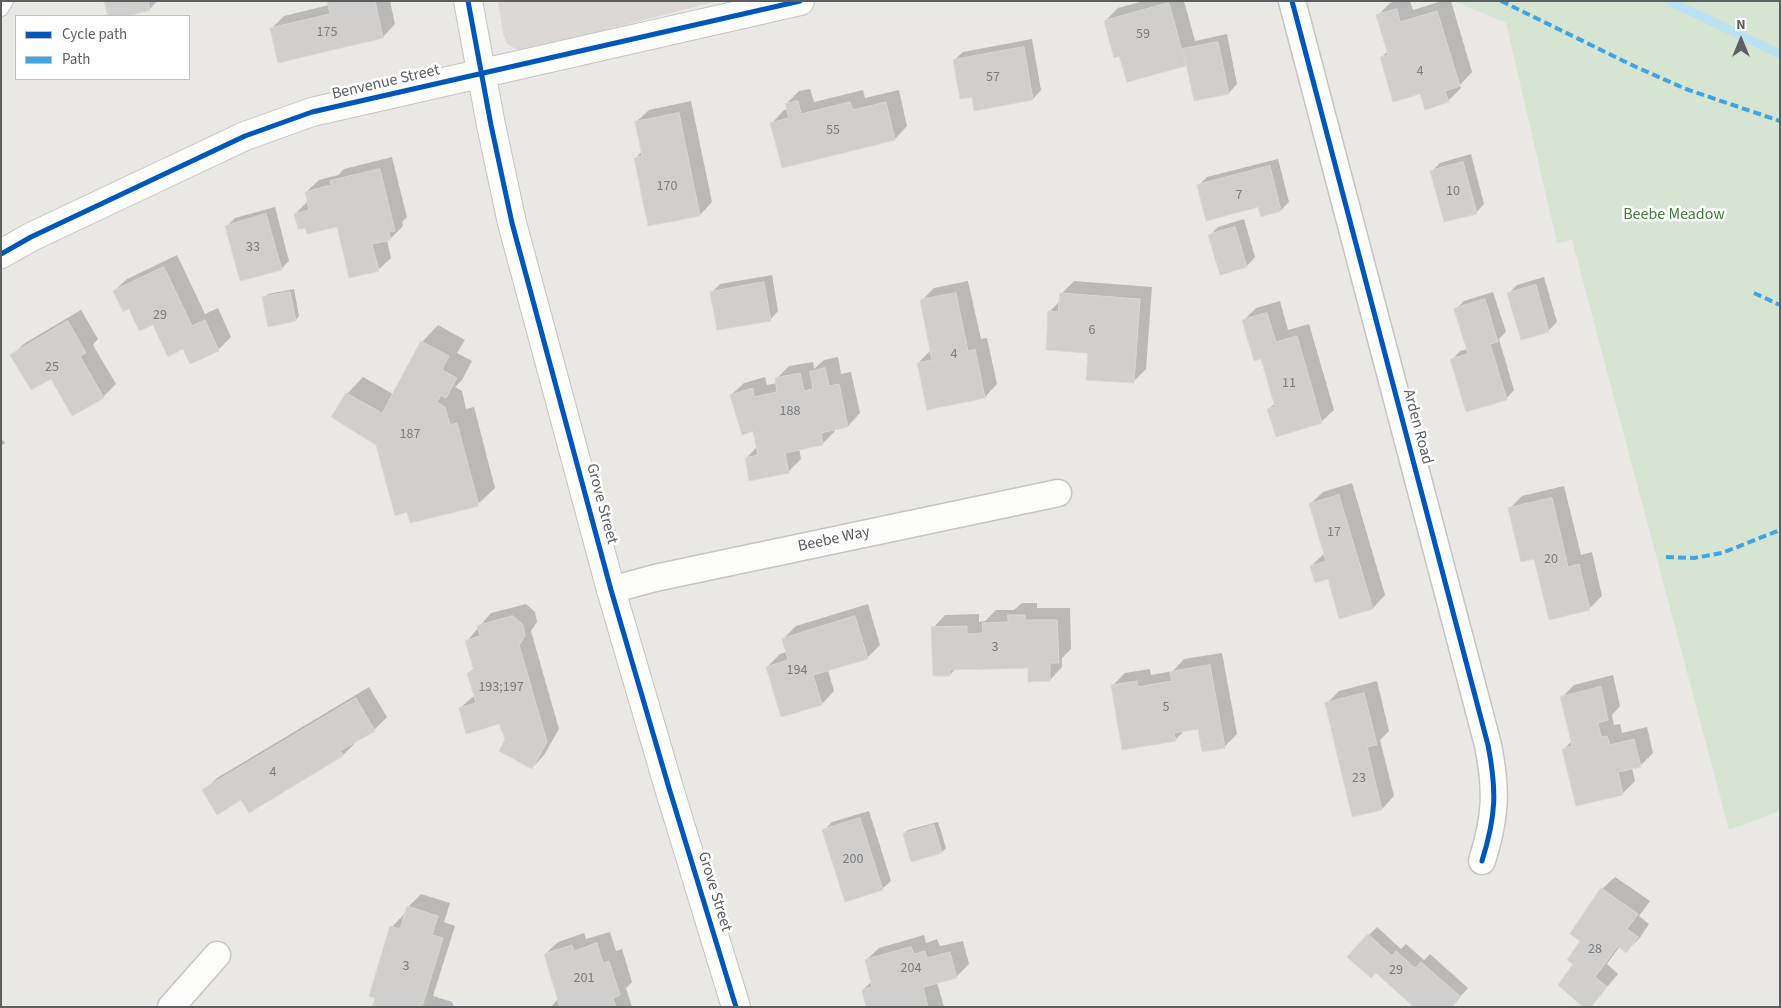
<!DOCTYPE html>
<html>
<head>
<meta charset="utf-8">
<style>
  body { margin:0 }
  #map { position:relative; width:1781px; height:1008px; overflow:hidden; background:#eae8e5; font-family:"Source Sans 3",sans-serif }
  canvas { display:block }
  .frame { position:absolute; inset:0; border:2px solid #5b5f62; pointer-events:none }
  .legend { position:absolute; left:15px; top:15px; width:175px; height:65px; box-sizing:border-box; background:#fff; border:1px solid #bdbfc0; margin:0; padding:6px 9px; list-style:none; font-size:15px; color:#5b5f62 }
  .legend li { display:flex; align-items:center; gap:10px; height:25px }
  .legend b { width:25px; border:1px solid #bdbfc0 }
  .north { position:absolute; left:1716px; top:15px; width:50px; height:50px; -webkit-text-stroke:4px #fff; paint-order:stroke; rotate:0deg; font-size:14px; font-weight:700; line-height:20px; text-align:center; color:#5b5f62 }
  .north::after { content:''; display:block; margin:auto; width:18px; height:22px; background:#5b5f62; clip-path:polygon(50% 0,100% 100%,50% 72%,0 100%) }
</style>
</head>
<body>
<div id="map">
<canvas width="1781" height="1008"></canvas>
<div class="frame"></div>
<ul class="legend">
<li><b style="height:6px;background:#0057b8"></b>Cycle path</li>
<li><b style="height:6px;background:#42a2e6"></b>Path</li>
</ul>
<div class="north">N</div>
</div>
<script>
const g = document.querySelector('canvas').getContext('2d');
g.lineJoin = 'round';
function fill(path, color) {
  g.fillStyle = color;
  g.fill(path, 'evenodd');
}
function trace(path, color, width, dash) {
  g.strokeStyle = color;
  g.lineWidth = width;
  g.lineCap = dash ? 'butt' : 'round';
  g.setLineDash(dash || []);
  g.stroke(path);
}
function label(font, color, halo, rows, align = 'center') {
  g.font = font + ' "Source Sans 3",sans-serif';
  g.lineWidth = 5;
  g.setLineDash([]);
  g.textBaseline = 'middle';
  g.strokeStyle = halo;
  g.fillStyle = color;
  for (const [text, x, y, turn = 0] of rows) {
    g.save();
    g.translate(x, y);
    g.rotate((+turn || 0) * Math.PI / 180);
    g.textAlign = isNaN(turn) ? turn : align;
    if (halo) g.strokeText(text, 0, 0);
    g.fillText(text, 0, 0);
    g.restore();
  }
}
fill(new Path2D(`
  M498,1H718L527,50L516,49L507,44L503,33Z`), '#dcd8d5');
fill(new Path2D(`
  M1454,1H1780V811L1729,830L1572,240L1557,243L1506,23Z`), '#d6e5d1');
fill(new Path2D(`
  M105,1H157L150,9L124,16H109Z
  M328,1H390L395,24L383,37L278,61L271,29L284,16L329,5Z
  M1144,1H1184L1195,41L1227,34L1237,84L1229,93L1195,99L1188,63L1185,65L1120,54L1105,21L1118,8Z
  M1396,1H1410L1413,10L1442,1H1451L1472,72L1460,85L1461,88L1448,101L1421,92L1381,58L1388,51L1377,16L1390,3Z
  M1032,39L1041,90L1033,99L973,95L954,60L963,52Z
  M810,89L814,102L863,90L865,98L899,90L907,126L895,139L783,167L772,123L784,110H788L786,104L799,91Z
  M691,101L712,202L700,215L649,225L636,158L642,151L636,122L649,110Z
  M1471,154L1484,204L1476,213L1432,171L1440,163Z
  M392,157L407,217L402,222L403,226L390,239L387,240L391,258L378,270L338,226H306L295,214L308,201L306,192L319,180L338,175L344,169Z
  M1278,159L1289,202L1281,210L1259,206L1198,186L1207,177Z
  M275,207L289,261L281,269L227,226L235,218Z
  M1244,219L1255,257L1247,266L1210,235L1218,227Z
  M177,255L205,314L218,308L231,337L218,350L184,348L153,323L129,308L114,291L127,279Z
  M772,275L778,311L770,320L712,292L720,284Z
  M1544,277L1557,322L1548,331L1509,293L1517,285Z
  M968,281L981,339L987,338L997,384L985,397L918,363L931,350L921,301L934,288Z
  M1074,281L1152,287L1146,369L1133,382L1089,352L1049,312L1060,301L1061,294Z
  M294,289L299,316L296,320L264,298L268,294Z
  M1493,292L1506,332L1499,339L1514,390L1506,399L1452,360L1460,351L1468,349L1456,309L1464,301Z
  M1280,301L1288,330L1309,324L1334,410L1321,422L1269,409L1275,403L1262,358L1243,321L1256,308Z
  M81,310L98,339L93,345L116,384L103,397L51,377L12,355L25,343Z
  M438,325L465,340L457,353L472,361L462,380L455,387L462,391L466,409L474,407L495,488L478,504L408,510L377,444L347,394L363,377L393,394L422,342Z
  M838,357L841,374L851,372L860,413L848,426L835,429V431L823,443L799,448L801,459L789,471L746,458L758,446L754,430L731,395L744,383L765,377L767,385L777,383L776,379L789,366L813,362L814,369L824,360Z
  M1,438L5,443L1,446Z
  M1352,483L1385,595L1373,608L1311,566L1325,553L1310,504L1323,492Z
  M1564,486L1581,555L1592,552L1602,596L1589,609L1535,557L1510,508L1522,496Z
  M1022,603H1037V608H1070L1071,649L1062,658V667L1050,680L1029,666L956,668L950,675L933,628L945,615L979,614V622L985,621L996,610H1014Z
  M526,604L535,612L537,622L531,631L559,729L544,755L532,768L506,739L500,722L460,708L475,695L469,673L474,668L467,641L491,613Z
  M868,604L880,645L867,658L828,670L834,691L822,704L767,667L780,654L787,652L783,639L796,626Z
  M1222,653L1237,734L1224,747L1199,727L1185,730L1175,740L1112,686L1125,673L1150,669L1151,675L1173,671L1184,659Z
  M1613,675L1620,706L1612,715L1614,725L1620,724L1622,733L1647,727L1653,753L1640,766L1632,768L1635,781L1622,794L1564,749L1572,741L1561,698L1574,685Z
  M1377,681L1389,731L1380,740L1394,796L1382,809L1326,704L1339,691Z
  M369,687L387,717L374,730L354,741L355,743L343,755L242,799L204,790L217,778Z
  M869,811L891,881L882,889L823,831L832,822Z
  M938,822L946,848L942,852L904,834L908,830Z
  M1615,877L1650,901L1639,916L1649,924L1639,939L1626,951L1620,946L1607,964L1618,974L1590,1007L1574,964L1602,889Z
  M421,894L450,903L444,922L455,926L433,996L452,1002L454,1007H374L392,927L404,914H406L408,907Z
  M1377,927L1401,949L1406,944L1424,960L1430,954L1468,988L1451,1007H1416L1369,935Z
  M610,932L616,951L622,949L632,982L626,988L632,1007H551L558,999L545,954L558,942L584,933L586,939Z
  M924,935L926,943L937,939L940,946L963,941L969,964L956,977L937,982L944,1007H879L863,990L872,981L866,960L879,948Z`), '#0003');
trace(new Path2D(`
  M1669,1L1780,54`), '#bbe2f2', 9);
const building = new Path2D(`
  M104,1H148L150,10L128,16H108Z
  M327,1H375L383,38L278,63L270,28L330,14Z
  M1169,3L1186,66L1127,82L1119,56L1114,58L1104,21Z
  M1397,9L1400,22L1437,11L1460,86L1445,91L1449,102L1425,110L1420,94L1393,102L1380,57L1388,55L1376,15Z
  M1218,42L1229,94L1194,101L1183,49Z
  M1024,47L1033,100L974,111L972,97L960,99L953,60Z
  M798,101L801,114L850,102L853,110L886,102L895,140L782,168L770,123L789,118L785,104Z
  M679,113L700,216L648,226L634,158L642,156L635,122Z
  M1463,162L1477,214L1444,222L1430,171Z
  M1270,166L1281,211L1261,217L1258,207L1206,221L1197,185Z
  M380,169L395,231L389,232L391,240L372,244L379,271L349,278L337,227L307,234L305,228L298,229L294,214L309,210L305,192L331,185L330,181Z
  M266,214L282,270L240,281L225,226Z
  M1235,227L1247,267L1220,275L1208,235Z
  M164,267L192,326L205,320L219,351L190,364L183,349L168,357L153,325L139,331L129,309L123,312L113,291Z
  M764,282L771,321L717,330L710,292Z
  M1536,285L1549,332L1521,340L1507,293Z
  M290,292L296,321L268,327L262,297Z
  M956,293L968,351L975,349L985,398L927,410L917,363L932,360L920,300Z
  M1060,293L1140,299L1134,383L1086,380L1088,353L1046,350L1048,311L1058,312Z
  M1485,299L1498,342L1490,344L1507,400L1466,412L1450,359L1468,354L1454,309Z
  M1267,313L1276,342L1297,336L1322,423L1276,437L1267,409L1275,407L1261,359L1254,361L1242,320Z
  M68,321L86,353L80,356L104,398L72,416L51,379L31,390L10,355Z
  M421,341L449,356L442,370L457,378L446,398L441,395L437,402L445,407L450,425L457,423L479,506L410,523L407,512L395,516L376,445L331,417L346,393L382,413Z
  M825,368L829,386L839,384L848,427L821,433L823,445L785,453L789,473L749,481L745,458L758,455L753,431L742,435L730,395L753,388L754,397L777,392L775,378L800,373L804,391L813,389L810,372Z
  M1339,495L1373,609L1339,619L1328,579L1315,583L1310,566L1326,561L1309,504Z
  M1552,498L1568,567L1579,564L1590,610L1549,620L1534,559L1521,562L1508,508Z
  M1008,615H1025V620H1057L1059,663H1050V681L1028,682V668L950,670V676H933L931,627L967,626V634L983,633L982,623L1008,622Z
  M513,616L523,625L525,636L519,645L547,742L532,769L499,751L505,739L499,724L466,734L459,708L476,703L467,673L474,671L465,641L480,636L477,626Z
  M855,616L868,659L813,675L822,705L781,717L766,667L788,660L782,639Z
  M1210,665L1225,748L1202,752L1198,729L1174,733L1176,741L1122,750L1111,685L1137,681L1138,687L1172,681L1170,672Z
  M1601,687L1608,720L1598,723L1601,737L1607,736L1610,745L1634,739L1641,767L1618,772L1623,795L1576,806L1562,749L1572,746L1560,697Z
  M1364,693L1377,745L1367,747L1382,810L1352,817L1325,703Z
  M356,698L375,731L340,751L343,756L249,813L241,800L217,815L202,790Z
  M860,818L883,890L845,902L822,830Z
  M934,825L942,853L911,862L903,834Z
  M1601,888L1638,914L1627,929L1638,937L1626,953L1618,946L1595,977L1607,987L1591,1007H1583L1558,985L1573,964L1567,960L1580,941L1570,934Z
  M407,906L438,916L432,935L443,938L422,1007H372L375,998L369,996L390,926L400,929Z
  M1368,934L1392,956L1396,951L1415,968L1421,962L1461,997L1452,1007H1414L1376,973L1371,978L1347,957Z
  M597,943L603,963L609,961L620,995L613,998L616,1007H560L544,954L572,945L574,951Z
  M911,947L914,954L925,951L927,958L950,952L957,978L923,987L928,1007H866L862,990L872,987L865,960Z`);
fill(building, '#d1cfce');
trace(building, '#d9d7d4', 1);
const lane = new Path2D(`
  M1,9L6,1`);
const street = new Path2D(`
  M1292,1L1488,745C1497,791 1496,816 1482,861
  M611,590L655,578L1058,493
  M171,1007L217,955`);
const secondary = new Path2D(`
  M468,1L491,125L512,223L611,590L669,788L736,1007
  M1,254L31,237L245,136L312,112L800,1`);
trace(lane, '#c4c5c5', 16);
trace(street, '#c4c5c5', 29);
trace(secondary, '#c4c5c4', 30);
trace(lane, '#fcfcfb', 14);
trace(street, '#fcfcfb', 26);
trace(secondary, '#fcfcfb', 28);
trace(new Path2D(`
  M1501,1L1636,67L1686,89L1780,121
  M1754,293L1780,305
  M1666,557L1694,558L1722,553L1780,530`), '#42a2e6', 4, [8, 4]);
trace(new Path2D(`
  M468,1L491,125L512,223L611,590L669,788L736,1007
  M1292,1L1488,745C1497,791 1496,816 1482,861
  M1,254L31,237L245,136L312,112L800,1`), '#0057b8', 5);
label('14px', '#7a7c7e', null, [
  ["175",327,33],
  ["59",1143,35],
  ["4",1420,72],
  ["57",993,78],
  ["55",833,131],
  ["170",667,187],
  ["10",1453,192],
  ["7",1239,196],
  ["33",253,248],
  ["29",160,316],
  ["6",1092,331],
  ["4",954,355],
  ["25",52,368],
  ["11",1289,384],
  ["188",790,412],
  ["187",410,435],
  ["17",1334,533],
  ["20",1551,560],
  ["3",995,648],
  ["194",797,671],
  ["193;197",501,688],
  ["5",1166,708],
  ["4",273,773],
  ["23",1359,779],
  ["200",853,860],
  ["28",1595,950],
  ["3",406,967],
  ["204",911,969],
  ["29",1396,971],
  ["201",584,979]
]);
label('16px', '#5b5f62', '#fff', [
  ["Benvenue Street",386,83,-13],
  ["Arden Road",1417,427,75],
  ["Grove Street",601,504,75],
  ["Beebe Way",834,540,-12],
  ["Grove Street",714,892,73]
]);
label('16px', '#42803b', '#fff', [
  ["Beebe Meadow",1674,215]
]);
</script>
</body>
</html>
